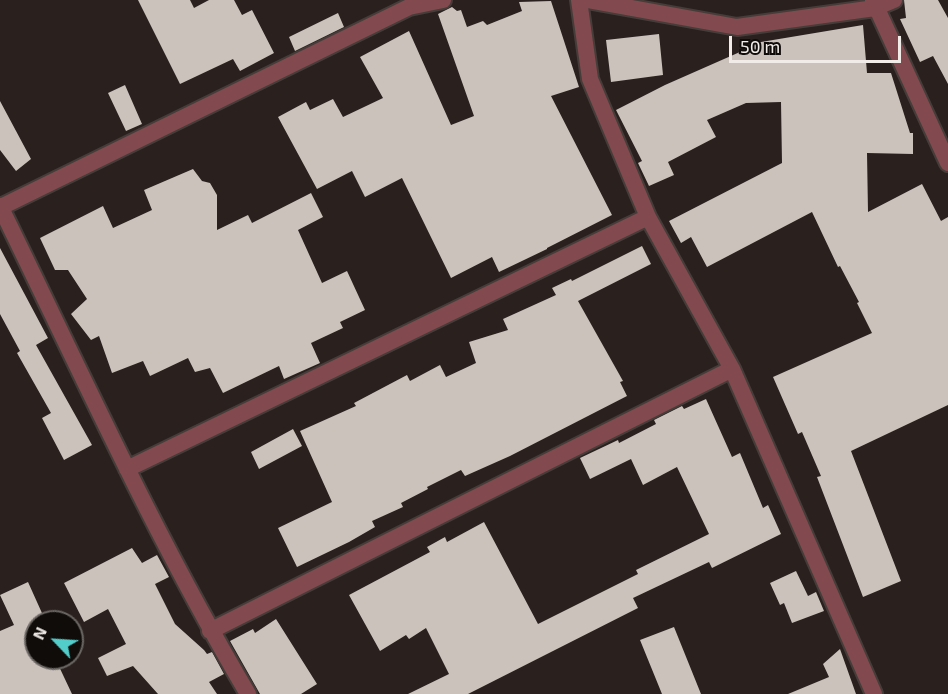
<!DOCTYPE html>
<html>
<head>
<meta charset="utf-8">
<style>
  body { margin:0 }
  #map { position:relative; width:948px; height:694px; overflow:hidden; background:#2a211e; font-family:"Exo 2",sans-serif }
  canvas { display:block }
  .north { position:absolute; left:24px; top:610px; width:60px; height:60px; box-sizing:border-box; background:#100c0a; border:2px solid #6a6663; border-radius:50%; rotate:295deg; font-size:16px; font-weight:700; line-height:24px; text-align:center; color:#f2ece9 }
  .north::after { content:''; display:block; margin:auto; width:21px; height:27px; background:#53cdca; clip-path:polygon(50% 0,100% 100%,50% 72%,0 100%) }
  .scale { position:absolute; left:729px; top:36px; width:172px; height:27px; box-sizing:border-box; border:3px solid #f2ece9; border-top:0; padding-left:8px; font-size:18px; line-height:21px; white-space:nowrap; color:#f2ece9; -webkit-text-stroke:4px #100c0a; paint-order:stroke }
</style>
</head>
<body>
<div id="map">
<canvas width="948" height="694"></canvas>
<div class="north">N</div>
<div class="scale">50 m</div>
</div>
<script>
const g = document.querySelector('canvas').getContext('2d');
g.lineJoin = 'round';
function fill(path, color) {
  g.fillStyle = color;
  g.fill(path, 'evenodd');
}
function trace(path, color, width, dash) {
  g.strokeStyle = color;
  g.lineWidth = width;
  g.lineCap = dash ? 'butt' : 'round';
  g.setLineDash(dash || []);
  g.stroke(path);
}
fill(new Path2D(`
  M138,0H190L194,8L209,0H234L242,15L252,10L274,53L240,71L233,59L180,84Z
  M904,0H938L948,18V84L933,56L920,62L900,19L906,18Z
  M551,1L579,87L551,96L612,215L547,248V249L499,272L492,257L451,278L402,178L365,197L352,171L317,189L278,117L306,102L310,110L333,99L343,117L383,98L360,57L409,31L451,125L474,116L438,14L452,7L457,11L461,10L467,27L483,21L487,25L522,11L519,2Z
  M338,13L344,27L295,51L289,37Z
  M863,25L867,73H891L910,133H913V154L867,153L868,212L922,184L941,221L948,217V405L851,451L901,581L863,597L817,477L821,476L802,432L798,434L773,377L872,333L857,303L859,302L840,266L838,267L812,212L707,267L691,237L681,243L669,221L782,163L781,102L746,103L707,120L716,137L668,162L674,175L649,186L638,163L642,161L616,110L665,85L749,48V44Z
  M659,34L663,75L611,82L606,40Z
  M125,85L142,124L126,131L108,93Z
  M0,101L31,159L16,171L0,150Z
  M193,169L202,181L210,183L217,195V230L248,215L252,223L311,193L323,217L298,230L322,283L347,271L365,310L340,322L343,328L311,343L320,363L284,379L279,366L223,393L210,368L195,372L188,358L150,376L143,361L112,373L99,336L91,340L71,314L87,299L68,270H55L40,238L103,206L113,228L152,210L144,190Z
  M642,246L651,264L578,301L623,381L620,382L627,396L510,456L465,476L461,470L427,487L428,489L401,503L403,507L372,521L375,527L349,542L297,567L278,528L332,502L300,431L356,406L354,403L407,375L410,381L440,365L446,377L476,363L469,342L508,330L503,319L556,295L552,288L571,279L572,281Z
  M0,248L48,338L36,345L92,445L64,460L42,418L51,413L17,353L20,351L0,314Z
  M706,399L732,457L740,453L763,508L768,505L781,534L712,568L709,562L633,598L638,608L468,694H408L449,674L426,628L409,639L406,635L380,651L349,595L430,552L427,547L445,537L447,542L484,522L538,624L638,574L636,570L709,534L677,467L643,485L631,459L590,479L580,458L618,440L619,443L656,424L654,420L682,406L684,409Z
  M293,429L302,446L259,469L251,452Z
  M132,548L142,563L157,555L169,577L155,584L175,624L204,650L207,654L212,652L224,674L209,682L217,694H158L133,666L107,676L98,658L126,644L108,609L84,622L64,583Z
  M796,571L808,596L816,592L824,611L792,623L784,603L780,605L770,583Z
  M28,582L46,622H36V658H55L72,694H0V631L14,625L0,595Z
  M276,619L317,684L301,694H260L230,641L253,629L255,633Z
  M674,627L701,694H662L640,640Z
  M840,649L856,694H788L829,677L823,664Z`), '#cbc2bb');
const minor = new Path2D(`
  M579,0L590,79L648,217L732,369L874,694
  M587,0L737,27L875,8L894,0
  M873,0L948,163
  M0,206C80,370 155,537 248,694
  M1,207L409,7L443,0
  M127,469L648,217
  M210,631L732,369`);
trace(minor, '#463d3a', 20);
trace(minor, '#824a4e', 16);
</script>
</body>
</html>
